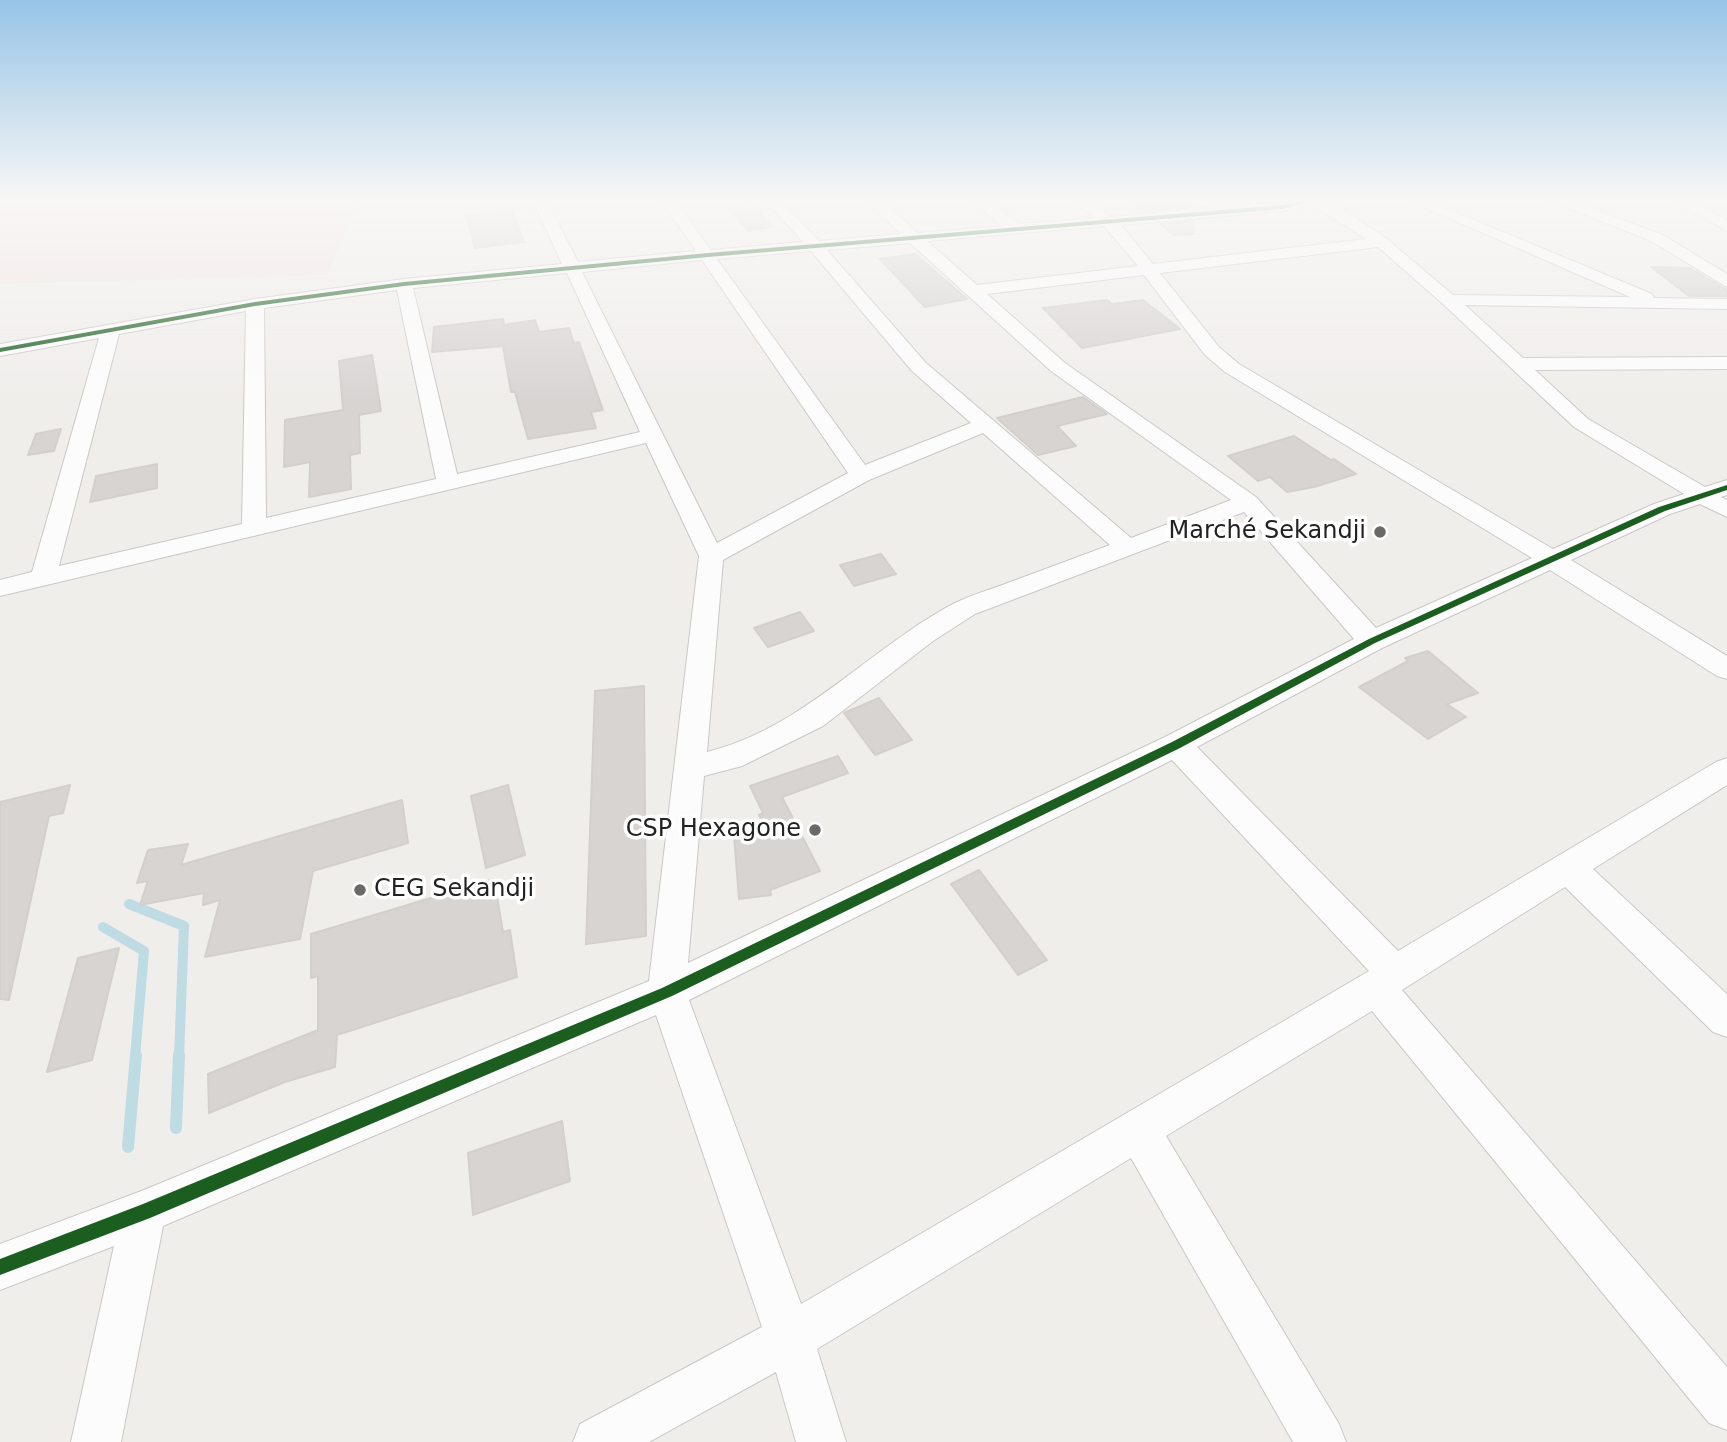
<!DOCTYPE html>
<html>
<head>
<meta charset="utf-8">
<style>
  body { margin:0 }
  canvas { display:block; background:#f0eeeb }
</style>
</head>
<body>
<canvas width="1727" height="1442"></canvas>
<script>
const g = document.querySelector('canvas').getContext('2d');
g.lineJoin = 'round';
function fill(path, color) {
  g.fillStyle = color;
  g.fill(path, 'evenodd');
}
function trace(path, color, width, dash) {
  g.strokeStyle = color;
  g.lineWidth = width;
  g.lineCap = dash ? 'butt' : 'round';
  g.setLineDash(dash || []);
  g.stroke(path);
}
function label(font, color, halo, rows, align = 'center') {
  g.font = font + ' "DejaVu Sans",sans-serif';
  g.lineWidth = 7;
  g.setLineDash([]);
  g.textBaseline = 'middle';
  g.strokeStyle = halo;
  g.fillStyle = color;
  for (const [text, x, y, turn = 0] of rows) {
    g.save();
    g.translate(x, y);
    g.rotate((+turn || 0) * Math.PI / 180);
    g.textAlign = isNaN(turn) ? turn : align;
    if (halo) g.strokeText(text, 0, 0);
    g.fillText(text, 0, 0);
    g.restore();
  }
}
fill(new Path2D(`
  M0,199H360L327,275L0,284Z`), '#f1e3e1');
trace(new Path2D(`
  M129,904L184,926L179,1057
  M103,927L144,951L135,1057`), '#bfdbe3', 10);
trace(new Path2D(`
  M176,1128L179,1055
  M128,1147L136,1055`), '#bfdbe3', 12);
const building = new Path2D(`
  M1127,199H1192L1193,207L1143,211Z
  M755,208L772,227L748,231L731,211Z
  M512,210L524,242L475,248L466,215Z
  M1193,221L1194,234L1174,235L1160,224Z
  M915,254L967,299L925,307L880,259Z
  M1651,267L1690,268L1727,290V296H1689Z
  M1107,300L1112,304L1143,300L1180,329L1082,348L1043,308Z
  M503,319L504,325L535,320L539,332L569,328L574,343L579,342L603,410L591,412L596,428L528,439L515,392H511L503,346L432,352L434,327Z
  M372,355L381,411L359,415L360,453L350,455L351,489L309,497L310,462L284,467L285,420L343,410L339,361Z
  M1083,397L1107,414L1057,426L1076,446L1038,455L997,418Z
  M61,429L54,451L28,455L36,434Z
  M1294,436L1331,460L1334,459L1356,474L1314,487L1287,492L1270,477L1258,481L1228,456Z
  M157,464V488L90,502L96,476Z
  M881,554L896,574L854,586L840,565Z
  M800,612L814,631L768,647L754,628Z
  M1428,651L1478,693L1447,704L1466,717L1428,739L1359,687L1408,661L1405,658Z
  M644,686L646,936L586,944L595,691Z
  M879,698L912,740L875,755L844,713Z
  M838,756L848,773L782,797L820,871L770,890L771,895L739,899L734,836L767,831L759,815L763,813L750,786Z
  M70,785L63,813L49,816L9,1000L0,999V802Z
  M508,785L525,855L486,868L471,796Z
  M402,800L408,843L313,871L300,939L205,957L220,900L203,905L204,893L140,905L148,881L137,883L148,850L188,844L181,865Z
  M979,870L1047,960L1018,975L951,884Z
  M494,879L503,932L510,930L517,977L337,1035L335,1067L285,1082L209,1113L208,1074L318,1030V976L311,978V934Z
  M119,948L92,1060L47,1072L78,958Z
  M562,1121L570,1181L473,1215L468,1153Z`);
fill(building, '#d7d4d2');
trace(building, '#d3d0cc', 2);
const street = new Path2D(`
  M532,199H546L578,262L696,251L660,199H674L711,250L803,242L764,199H779L819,241L901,234L864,199H880L918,233L1002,226L969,199H985L1019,224L1094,218L1073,199H1089L1111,217L1299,199H1327L1387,239L1453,295L1630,297L1405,199H1424L1652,294L1654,298L1727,299V309L1465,305L1523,358L1727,357V369L1535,370L1588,419L1705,487L1727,480V495L1721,497L1727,500V517L1700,504L1670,514L1571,560L1727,656V679L1717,676L1550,570L1382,648L1197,747L1398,951L1716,762L1727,758V785L1593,869L1727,994V1037L1713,1032L1565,887L1402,990L1727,1367V1430L1709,1423L1372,1011L1166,1136L1339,1424L1346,1442H1293L1131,1158L817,1349L846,1442H796L776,1372L649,1442H573L580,1424L762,1327L656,1015L163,1226L121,1442H71L114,1246L0,1290V1244L144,1190L649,981L699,556L646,443L0,596V580L32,572L99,338L0,356V344L255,299L404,279L562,264ZM1313,205L1366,239L1153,264L1121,225L1282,211ZM1104,226L1138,266L977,285L927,241ZM910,243L1051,371L1231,500L1131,538L926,363L827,250ZM1378,247L1443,304L1574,427L1684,494L1654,504L1553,549L1239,364L1219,347L1160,273ZM811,251L912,371L971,423L865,465L717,259ZM702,260L848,473L717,543L582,272ZM567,273L640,432L457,474L413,288ZM1144,275L1205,355L1225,372L1532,558L1376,628L1256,497L1065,363L987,294ZM397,290L436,479L266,518L264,308ZM246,311L242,524L59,566L119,334ZM983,433L1110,545C1075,558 1040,571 1005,584C989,590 971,595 955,603C869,648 804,728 707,752L723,560L869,480ZM1244,512L1354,639L1165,737L688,963L704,776L742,766L823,726L933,641L975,614ZM1172,760L1369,971L801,1304L689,1000Z
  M1546,199H1566L1663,235L1727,274V287L1651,241Z
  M1671,199H1689L1727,220V231Z`);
trace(street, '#c9c8c7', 2);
fill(street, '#fdfcfc');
fill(new Path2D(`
  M1313,199H1323L1282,209L708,257L404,286L255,306L0,352V348L255,302L404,282L708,253L1282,205Z
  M1727,485V490L1665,511L1375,643L1180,748L672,996L150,1218L0,1275V1259L143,1204L662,988L1172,742L1369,639L1659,507Z`), '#1b5e20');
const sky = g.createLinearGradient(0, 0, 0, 401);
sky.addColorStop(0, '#97c4e6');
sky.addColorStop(0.5, '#f8f7f6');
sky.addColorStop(1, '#f8f7f600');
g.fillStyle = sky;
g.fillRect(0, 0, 1727, 401);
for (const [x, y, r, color] of [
  [1380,532,7,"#6a6968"],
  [815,830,7,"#6a6968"],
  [360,890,7,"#6a6968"]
]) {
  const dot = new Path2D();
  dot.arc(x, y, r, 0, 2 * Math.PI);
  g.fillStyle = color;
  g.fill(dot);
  trace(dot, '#fff', 2.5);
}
label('24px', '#222', '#fff', [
  ["Marché Sekandji",1366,532],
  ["CSP Hexagone",801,830],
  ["CEG Sekandji",374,890,"left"]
], 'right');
</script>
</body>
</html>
